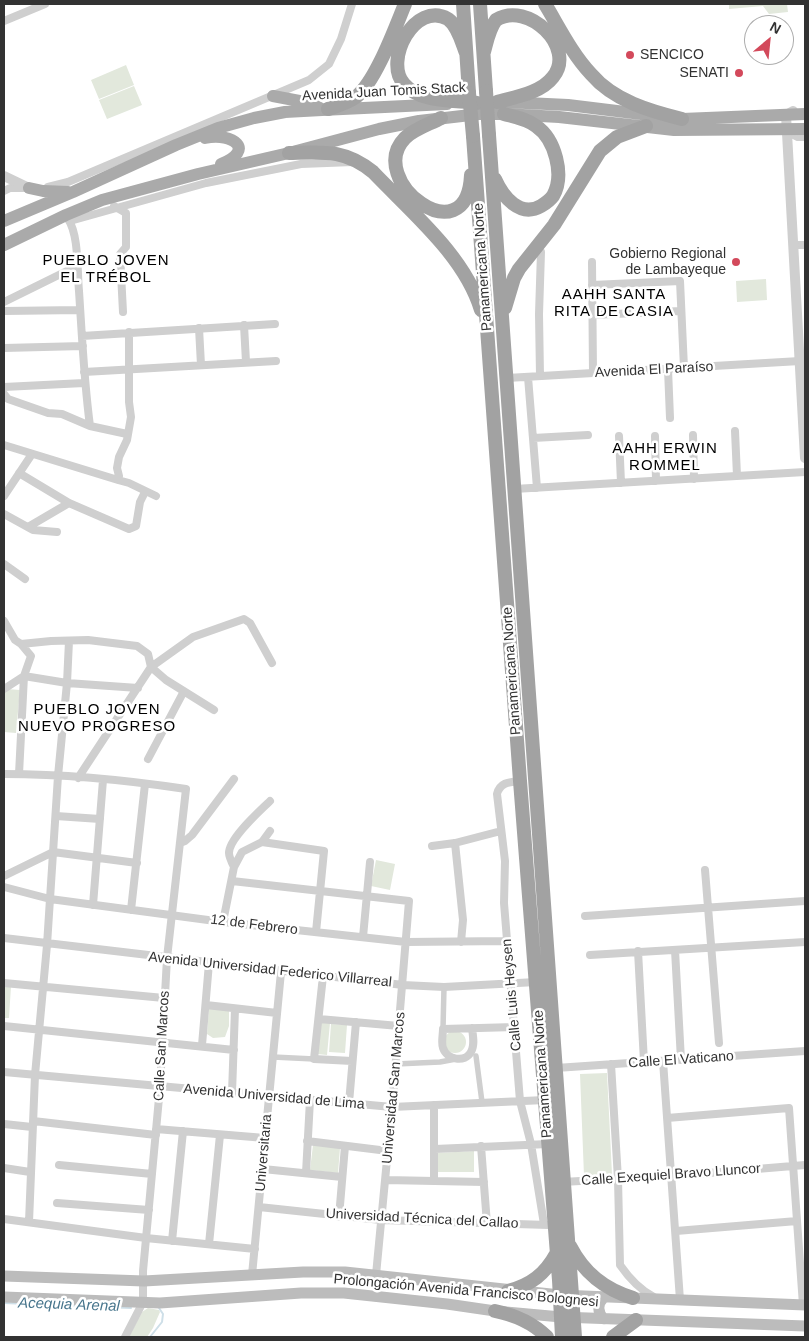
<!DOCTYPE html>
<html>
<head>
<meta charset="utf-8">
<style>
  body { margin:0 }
  #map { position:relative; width:809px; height:1341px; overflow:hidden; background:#fff; font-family:Arial,sans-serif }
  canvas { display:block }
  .frame { position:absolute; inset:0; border:5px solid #323232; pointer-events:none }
  .north { position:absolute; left:744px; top:15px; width:50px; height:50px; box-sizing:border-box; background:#fff; border:1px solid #adadad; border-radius:50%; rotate:28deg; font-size:14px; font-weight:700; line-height:20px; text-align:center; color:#323232 }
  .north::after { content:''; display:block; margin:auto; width:18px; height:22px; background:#d3495b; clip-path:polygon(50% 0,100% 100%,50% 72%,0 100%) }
</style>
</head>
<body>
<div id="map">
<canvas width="809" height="1341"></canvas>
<div class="frame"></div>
<div class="north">N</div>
</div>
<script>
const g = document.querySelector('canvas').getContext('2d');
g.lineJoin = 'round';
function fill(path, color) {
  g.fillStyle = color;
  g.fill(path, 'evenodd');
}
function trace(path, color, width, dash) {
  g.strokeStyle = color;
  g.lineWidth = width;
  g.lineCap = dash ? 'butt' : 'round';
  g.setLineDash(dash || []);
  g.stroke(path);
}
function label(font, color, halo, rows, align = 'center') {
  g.font = font + ' Arial,sans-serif';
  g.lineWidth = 5;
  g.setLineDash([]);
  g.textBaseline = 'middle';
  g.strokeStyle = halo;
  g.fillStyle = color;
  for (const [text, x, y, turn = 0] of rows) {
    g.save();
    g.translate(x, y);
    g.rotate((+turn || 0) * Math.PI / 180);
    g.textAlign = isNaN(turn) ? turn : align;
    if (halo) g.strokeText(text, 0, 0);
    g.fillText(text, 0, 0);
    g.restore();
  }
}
fill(new Path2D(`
  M729,4H787L788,12L769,14L763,6L729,9Z
  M126,65L134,85L99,99L91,80Z
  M134,86L142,105L107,119L99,100Z
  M766,279L767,300L737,302L736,281Z
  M7,689L20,690L16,733L4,732V692Z
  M376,860L395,864L390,890L371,886Z
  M4,985L11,986L9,1018H4Z
  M209,1008L229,1011V1026L225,1037L213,1038L207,1034Z
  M320,1022L330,1023L327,1055L317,1054Z
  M331,1024L347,1025L345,1053L329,1052Z
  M444 1042a11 11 0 1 1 22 0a11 11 0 1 1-22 0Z
  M607,1073L612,1174L584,1176L580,1074Z
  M313,1145L340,1148L338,1173L310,1170Z
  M474,1151V1172H438L437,1153Z
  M148,1308L159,1310L160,1312L153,1328L147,1337H129L142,1312Z`), '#e2e8dc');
trace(new Path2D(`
  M4,1303L131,1308
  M150,1337L162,1322L163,1314L159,1308`), '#cedfe8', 2);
trace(new Path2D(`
  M443,1029L444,987
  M476,1056L482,1102
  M273,1057L314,1059
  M396,1064L440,1062L456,1059`), '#cfcfcf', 5.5);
trace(new Path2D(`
  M4,21L45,4
  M48,187L68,182L309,80L329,64L341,39L352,4
  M4,191L10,188H26
  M114,206L126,213V247L120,254L123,312
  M68,219C79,235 77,270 79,291C82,336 84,381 90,426
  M70,221L206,183L301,164L353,162
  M793,245H805
  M592,262L593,373
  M592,285L680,281L684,368
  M4,302L77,266
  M4,311L80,310
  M592,315L681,311
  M244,325L246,362
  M199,328L201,365
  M129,332V402L131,417L127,440L119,457L117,468L119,476L118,480L129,483L156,496
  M82,336L275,324
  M4,348L83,346
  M668,369L670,418
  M84,372L276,361
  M540,376L539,314L541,252
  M528,377L537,488
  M507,378L800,361
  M4,387L84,383
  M4,394L8,399L48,413L62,414L90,426L127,434
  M735,431L737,476
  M693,435L694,479
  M619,436L621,483
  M655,436L656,481
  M533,438L588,435
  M4,445L118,480
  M19,473L69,503L129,529L136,526L140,502L145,492
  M514,489L805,472
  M4,496L32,454
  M4,514L33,530L57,532
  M28,527L69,503
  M4,564L25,579
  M4,621L15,640L21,644L51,641L88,640L137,646L148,654L151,667L166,680L214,710
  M4,689L24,676L67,683L138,688
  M148,759L184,691
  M4,774C64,774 126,780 186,789L167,958L160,1087L143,1271V1302L125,1337
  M19,774L24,676L31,656L21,644
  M78,778L151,667L193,637L244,619L250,623L272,663
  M520,781C510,782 500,782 497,794L505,861L504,903L520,1101L531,1144L544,1224
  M56,816L100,819
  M262,842L324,851L316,932
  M180,843L185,841L192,835L234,779
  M455,843L463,920L461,942
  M432,846L455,843L501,831
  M234,867C232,863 229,857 229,853C229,838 260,811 270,801
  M705,870L719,1043
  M4,876L53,852L137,863
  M232,881L409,901L392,1107L376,1275
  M4,887L50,899L223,922L406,942L507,941
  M93,905L103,780
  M131,910L145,784
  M585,916L805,901
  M223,922L234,867L242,852L262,842L270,831
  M363,937L370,862
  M4,938L403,985L444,987L536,982
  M675,950L681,1060
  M638,951L644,1062
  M590,955L805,942
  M323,976L314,1059L352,1061
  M4,983L164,998
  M206,1005L277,1013
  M319,1019L399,1026
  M4,1026L234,1050
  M472,1028C473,1036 475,1045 471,1052C465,1063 447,1060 443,1048C441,1043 443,1035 443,1029L515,1027
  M202,1045L209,963
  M663,1061L680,1300
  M611,1064L618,1179L620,1265C629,1278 640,1290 654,1297
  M556,1068L805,1051
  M4,1072L392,1107L545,1100
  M232,1093L235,1009
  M349,1103L356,1022
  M434,1105V1181
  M667,1118L789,1108L803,1305
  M33,1121L156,1135
  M4,1124L32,1127
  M156,1129L265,1138
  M307,1141L388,1151
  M481,1146L487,1224
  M435,1149L548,1144
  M59,1165L152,1174
  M4,1168L30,1172
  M263,1169L342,1177
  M306,1173L310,1100
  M385,1180L484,1182
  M562,1182L672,1176L805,1165
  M57,1203L149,1210
  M259,1207L381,1220L549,1225
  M339,1217L345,1146
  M4,1219L146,1238L255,1249
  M29,1222L35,1075L47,945L58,776L67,683L69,641
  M676,1231L797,1221
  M172,1241L183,1131
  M209,1244L220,1135
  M252,1275L281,972`), '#cfcfcf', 8);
trace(new Path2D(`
  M793,111L786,115L805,458
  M787,130L798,136H805
  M4,176L29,188`), '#cfcfcf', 10);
trace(new Path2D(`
  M4,1276L144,1281L303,1272H345L560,1295L805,1305
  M4,1297L160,1303L301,1293H344L447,1304L495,1311L561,1317L805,1326
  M604,1319C597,1312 597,1304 604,1297`), '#bcbcbc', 11);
trace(new Path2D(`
  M273,96L310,103L320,108
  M505,102L568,105L682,119L805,114
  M205,138C233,132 256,150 221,164
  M29,188L43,191L68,192
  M4,221L73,192L176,145L218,128L254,118L285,112L322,110L447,104
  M4,245L66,215L102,200L198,174L289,153L379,129L419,121L479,114H504L559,117L674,130L805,129`), '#aaa', 12);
trace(new Path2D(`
  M463,4L469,93
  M480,4L486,91
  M545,4C559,27 572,54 591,74C614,101 650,111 682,119
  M484,52C487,41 489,29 496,20C528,0 577,48 553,77C541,93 515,97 497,102
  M466,53C462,43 458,26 448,19C415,0 383,61 404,84C420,103 454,100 477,103
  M328,109C337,106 348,103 356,97C376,81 395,28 405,4
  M441,118C430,124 414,129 405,138C364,180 467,258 471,175
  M489,135L575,1337
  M473,136L520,781L559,1280L562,1337
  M289,153C323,152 345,149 373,172C411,212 465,256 481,310
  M495,179C503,197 520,218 541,206C546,203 550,200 553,196C565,175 555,139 536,126C527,119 515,117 504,114
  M505,308L514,278L519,269L554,225L600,151L617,137L646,126
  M570,1246C584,1273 604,1289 633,1298
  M508,1291C531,1285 545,1274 556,1254
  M495,1311C515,1315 532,1322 547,1337
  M613,1337L636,1320`), '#a2a2a2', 14);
trace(new Path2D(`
  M486,91L489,135
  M469,93L473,136`), '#a2a2a2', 14);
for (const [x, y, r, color] of [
  [630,55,5,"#d3495b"],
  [739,73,5,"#d3495b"],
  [736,262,5,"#d3495b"]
]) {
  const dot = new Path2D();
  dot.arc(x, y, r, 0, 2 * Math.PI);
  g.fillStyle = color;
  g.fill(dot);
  trace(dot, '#fff', 2);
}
label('14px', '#323232', '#fff', [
  ["SENCICO",640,55,"left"],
  ["SENATI",729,73],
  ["Gobierno Regional",726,254],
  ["de Lambayeque",726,270]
], 'right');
label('14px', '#323232', '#fff', [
  ["Avenida Juan Tomis Stack",384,92,-3],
  ["Panamericana Norte",483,267,-94],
  ["Avenida El Paraíso",654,370,-3],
  ["Panamericana Norte",512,671,-94],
  ["12 de Febrero",254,925,7],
  ["Avenida Universidad Federico Villarreal",270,970,6],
  ["Calle Luis Heysen",512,995,-95],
  ["Calle San Marcos",162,1046,-87],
  ["Calle El Vaticano",681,1060,-4],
  ["Panamericana Norte",543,1074,-94],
  ["Universidad San Marcos",394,1088,-85],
  ["Avenida Universidad de Lima",274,1097,5],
  ["Universitaria",264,1153,-85],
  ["Calle Exequiel Bravo Lluncor",671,1175,-4],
  ["Universidad Técnica del Callao",422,1219,3],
  ["Prolongación Avenida Francisco Bolognesi",466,1291,5]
]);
g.letterSpacing = '1px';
label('15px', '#000', '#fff', [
  ["PUEBLO JOVEN",106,261],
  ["EL TRÉBOL",106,278],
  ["AAHH SANTA",614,295],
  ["RITA DE CASIA",614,312],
  ["AAHH ERWIN",665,449],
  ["ROMMEL",665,466],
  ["PUEBLO JOVEN",97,710],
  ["NUEVO PROGRESO",97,727]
]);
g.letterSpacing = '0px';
label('italic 15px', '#47758c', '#fff', [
  ["Acequia Arenal",69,1305,2]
]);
</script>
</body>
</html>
